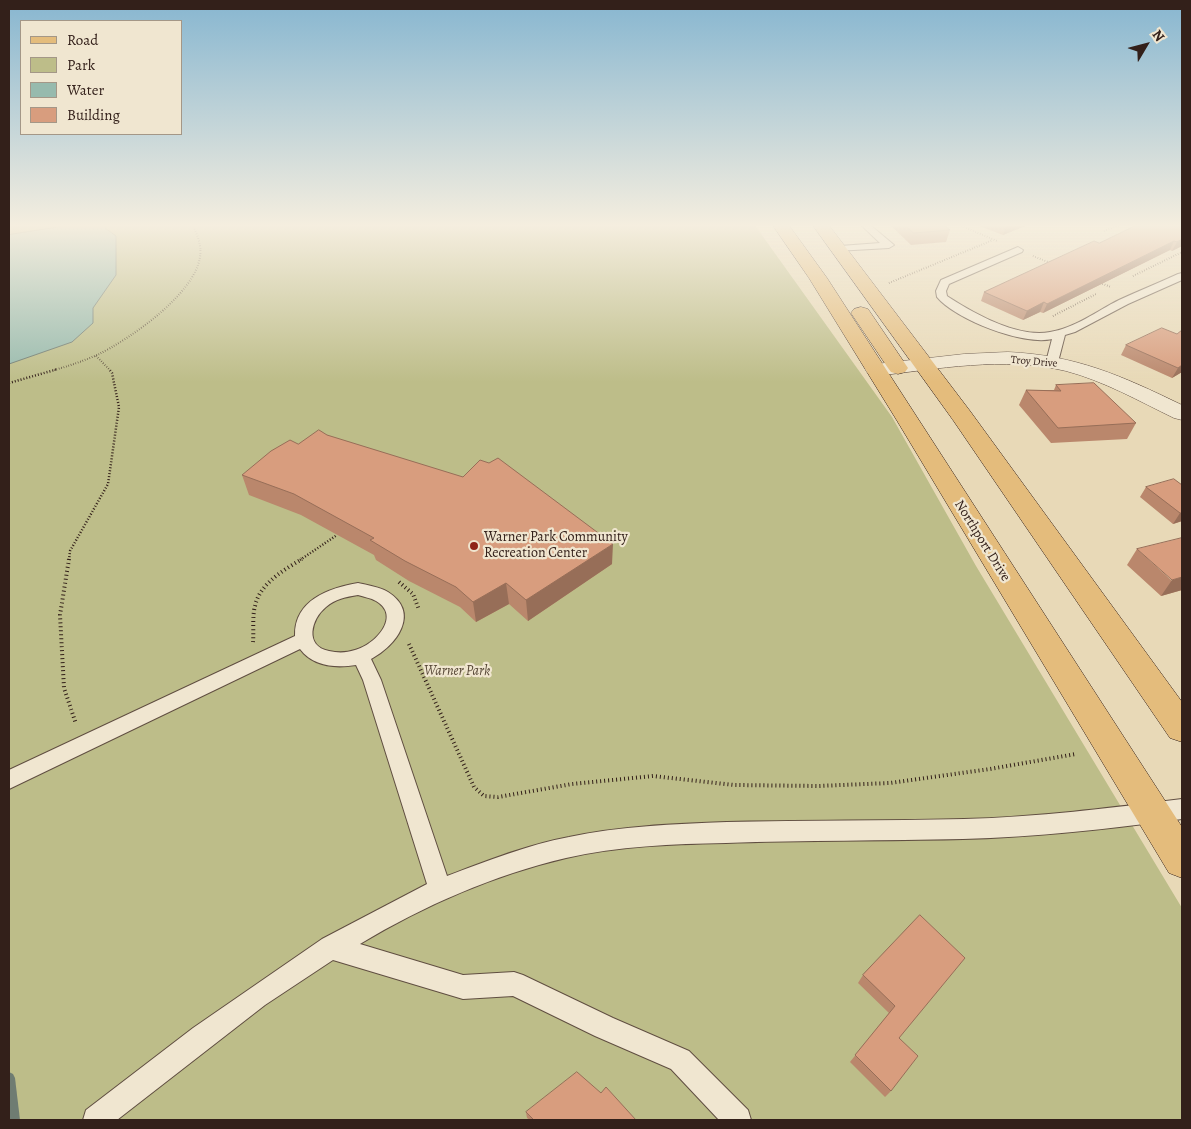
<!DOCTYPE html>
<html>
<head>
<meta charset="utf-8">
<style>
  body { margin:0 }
  #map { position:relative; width:1191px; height:1129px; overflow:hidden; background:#e8d9b7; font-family:Alegreya,serif }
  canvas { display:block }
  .frame { position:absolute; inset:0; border:10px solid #33201a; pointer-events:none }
  .legend { position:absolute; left:20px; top:20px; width:162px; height:115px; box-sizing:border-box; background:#f0e6d0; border:1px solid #a49787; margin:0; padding:6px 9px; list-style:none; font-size:15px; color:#33201a }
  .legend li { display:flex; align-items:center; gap:10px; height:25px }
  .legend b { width:25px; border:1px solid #a49787 }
  .north { position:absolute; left:1121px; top:20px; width:50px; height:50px; -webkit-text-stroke:4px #f0e6d0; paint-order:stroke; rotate:53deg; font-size:14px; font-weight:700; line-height:20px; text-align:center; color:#33201a }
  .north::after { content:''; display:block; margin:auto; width:18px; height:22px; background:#33201a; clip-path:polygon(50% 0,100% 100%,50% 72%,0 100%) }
</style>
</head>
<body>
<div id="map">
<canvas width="1191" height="1129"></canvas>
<div class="frame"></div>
<ul class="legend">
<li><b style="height:6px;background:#e4bc7c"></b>Road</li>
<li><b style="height:14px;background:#bdbd89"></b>Park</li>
<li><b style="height:14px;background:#97baad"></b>Water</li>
<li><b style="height:14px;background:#d89d7e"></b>Building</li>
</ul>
<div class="north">N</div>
</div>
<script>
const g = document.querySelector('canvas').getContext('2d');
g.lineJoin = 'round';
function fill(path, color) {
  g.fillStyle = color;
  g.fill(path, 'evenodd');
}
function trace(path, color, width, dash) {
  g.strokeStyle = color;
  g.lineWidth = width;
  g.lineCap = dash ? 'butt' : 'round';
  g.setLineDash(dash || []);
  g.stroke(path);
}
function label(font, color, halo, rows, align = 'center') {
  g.font = font + ' Alegreya,serif';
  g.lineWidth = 4.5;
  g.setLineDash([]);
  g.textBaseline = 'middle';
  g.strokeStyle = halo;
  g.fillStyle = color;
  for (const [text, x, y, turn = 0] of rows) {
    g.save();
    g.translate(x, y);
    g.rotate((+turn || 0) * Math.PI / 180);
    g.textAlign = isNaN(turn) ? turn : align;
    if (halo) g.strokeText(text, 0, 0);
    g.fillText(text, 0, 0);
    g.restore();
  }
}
fill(new Path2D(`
  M9,224H754L892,417L976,566L1182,908V1120H9Z`), '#bdbd89');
const water = new Path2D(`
  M77,224H106L105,228L116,236V275L93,308V323L72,342L9,364V235Z`);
fill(water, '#97baad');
trace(water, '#6f7c72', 1);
fill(new Path2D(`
  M9,1072L13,1074L15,1078L20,1120H9Z`), '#6f7c72');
const lane = new Path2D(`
  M860,224H869L894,245L889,248L836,251V247L840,246L880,243Z
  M1018,247L1023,250L1022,252L949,284L946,291L947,296C973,313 1017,338 1050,332C1075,328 1097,311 1119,300C1138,291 1159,283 1178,274L1182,273V280L1128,304L1075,332L1065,335L1058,362L1052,366L1046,362L1052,339C1023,346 955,319 937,297L936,291L941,280Z
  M358,583C367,585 380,587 388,592C421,613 396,646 371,659L381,680L447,876C487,861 527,845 569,837C620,826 674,824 727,822C806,820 885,821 964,819C1037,817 1110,808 1182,799V819C1110,829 1036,837 963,839C884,841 805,840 726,843C673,844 618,846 566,858C494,875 423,906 360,944L463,975L514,972L523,975L613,1018L689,1051L748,1110L751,1120H719L671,1069L595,1036L513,996L463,999L333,960L265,1005L117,1120H83L86,1110L193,1028L322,939L427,884L363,680L356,665C337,668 313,667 300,649L9,789V770L295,636C294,600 329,588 358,583ZM358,595C364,597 371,598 376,601C402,616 375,645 355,650C346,653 338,653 329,651C304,646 311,619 326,607C335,599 346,597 358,595Z`);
const street = new Path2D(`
  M1008,352C1076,355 1122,376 1182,405V420L1174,418C1139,401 1104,381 1066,371C1004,356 937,369 876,376L869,374L865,370L869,366L876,364L964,354Z`);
const primary = new Path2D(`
  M772,224H788L827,278L1182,827V878L1169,873L896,419L809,278Z
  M812,224H828L970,411L1182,702V742L1170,738L953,420Z
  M861,307L868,309L908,368L905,372L898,374L891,372L888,368L851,313L854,309Z`);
trace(lane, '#604e41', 2);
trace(street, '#604e41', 1);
trace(primary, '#33201a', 1);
trace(new Path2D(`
  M957,224L997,241
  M1104,231L1122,224
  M1033,256L1053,264
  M1133,276L1182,252
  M889,283L993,240
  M1100,283L1111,287
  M1053,316L1096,294
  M96,356L110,370
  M54,370C69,366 83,361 97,355C130,339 194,295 200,257C202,245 197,234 192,224`), '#33201a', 2, [0.5, 2]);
trace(new Path2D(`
  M9,383L58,369
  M69,560L70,551L108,484L119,407L112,373L109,369
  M300,560L337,535`), '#33201a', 2.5, [1, 2]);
trace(new Path2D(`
  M69,559L60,615L64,688L76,724
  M399,582L413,594L419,610
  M253,642C254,631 252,617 255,606C260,583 284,570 302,559
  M409,644L474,787L484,796L498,797L572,784L653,776L734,785L818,786L890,783L990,769L1076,754`), '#33201a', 4, [1, 3]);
fill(lane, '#f0e6d0');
fill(street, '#f0e6d0');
fill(primary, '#e4bc7c');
fill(new Path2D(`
  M889,224H943L950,230L946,242L911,245Z
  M974,224H1030L1003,235Z
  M1182,224V246L1172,251L1170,250L1043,313L1040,312L1023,320L981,301L984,292L1099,243Z
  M1177,334L1182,372L1172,378L1121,355L1126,345Z
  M1056,385L1136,423L1127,439L1051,443L1019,405L1026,390H1054Z
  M327,435L612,564L528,621L509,604L476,622L460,607L409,581L376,560L374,555L301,515L249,495L242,475L298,444Z
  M1182,485V521L1173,524L1140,497L1146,487Z
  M1137,549L1182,590L1161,596L1127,565Z
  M920,915L891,1091L885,1097L850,1062L889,1013L858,983L863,975Z
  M601,1093L636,1120H530L527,1118L526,1112Z`), '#ba876c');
fill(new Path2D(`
  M1013,224H1030L1003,235L1006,226Z
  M1182,239V246L1172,251L1177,242Z
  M1174,241L1170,250L1043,313L1047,304Z
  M1044,302L1040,312L1023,320L1027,311Z
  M1182,365V372L1172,378L1178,368Z
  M1180,513H1182V521L1173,524Z
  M613,544L612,564L528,621L526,600Z
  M1182,577V590L1161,596L1172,580Z
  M506,583L509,604L476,622L473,602Z`), '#976e58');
const building = new Path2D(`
  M904,224H943L950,230L914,233Z
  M999,224H1013L1006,226Z
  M1139,224H1182V239L1177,242L1174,241L1047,304L1044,302L1027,311L984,292L1094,241L1099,243Z
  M1162,328L1177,334L1182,330V365L1178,368L1126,345Z
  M1094,383L1136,423L1058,428L1026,390L1061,391L1056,385Z
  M319,430L327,435L463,477L480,460L489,463L498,458L613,544L526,600L506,583L473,602L456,587L405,561L370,540L374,538L294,494L242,475L271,451L290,440L298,444Z
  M1174,479L1182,485V513H1180L1146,487Z
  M1182,538V577L1172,580L1137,549Z
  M920,915L965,958L899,1038L918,1056L891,1091L855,1055L895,1006L863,975Z
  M577,1072L601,1093L606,1087L636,1120H534L526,1112Z`);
fill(building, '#d89d7e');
trace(building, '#976e58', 1);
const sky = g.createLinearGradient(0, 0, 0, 382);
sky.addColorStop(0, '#87b6d0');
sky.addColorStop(0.59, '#f5eedf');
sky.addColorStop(1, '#f5eedf00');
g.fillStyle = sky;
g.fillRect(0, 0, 1191, 382);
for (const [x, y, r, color] of [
  [474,546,5,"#8f2418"]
]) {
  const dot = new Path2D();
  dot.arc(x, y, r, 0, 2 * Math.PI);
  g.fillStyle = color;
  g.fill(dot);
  trace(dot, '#f0e6d0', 2);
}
label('11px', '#33201a', '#f0e6d0', [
  ["Troy Drive",1034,362,5]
]);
label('14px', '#33201a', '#f0e6d0', [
  ["Warner Park Community",484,538],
  ["Recreation Center",484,554]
], 'left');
label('14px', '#33201a', '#f0e6d0', [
  ["Northport Drive",982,541,58]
]);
label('italic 14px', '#564736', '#f0e6d0', [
  ["Warner Park",457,672]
]);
</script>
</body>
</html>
